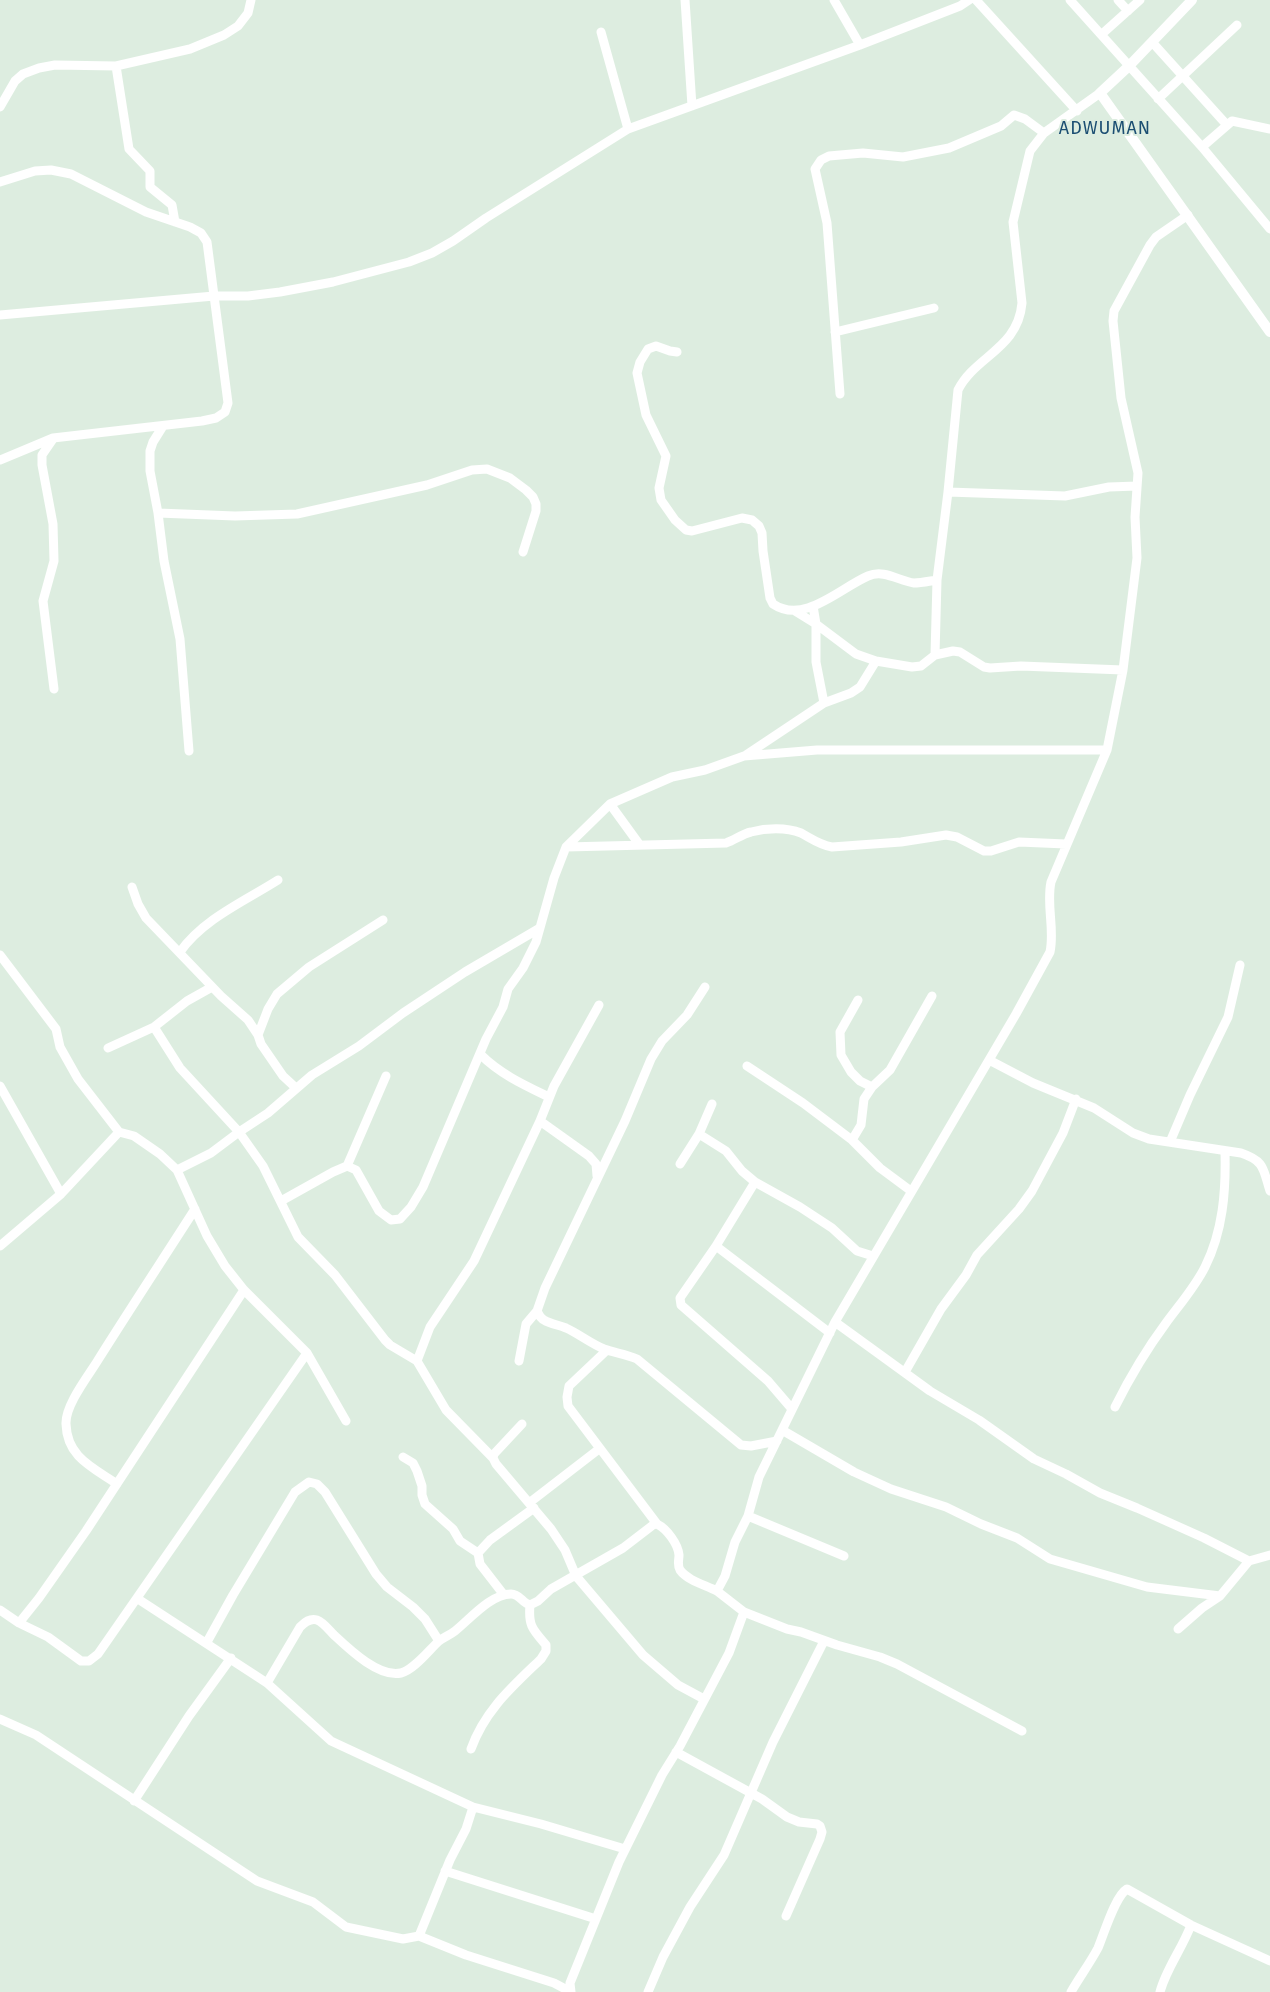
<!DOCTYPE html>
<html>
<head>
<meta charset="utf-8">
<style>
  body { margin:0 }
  canvas { display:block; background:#ddede0 }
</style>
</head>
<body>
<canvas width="1270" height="1992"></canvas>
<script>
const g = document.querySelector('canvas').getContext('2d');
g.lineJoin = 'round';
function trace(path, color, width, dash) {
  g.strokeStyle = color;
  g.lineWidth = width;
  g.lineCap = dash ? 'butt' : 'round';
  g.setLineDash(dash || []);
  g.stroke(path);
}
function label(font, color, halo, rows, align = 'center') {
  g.font = font + ' "Fira Sans",sans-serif';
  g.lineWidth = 4;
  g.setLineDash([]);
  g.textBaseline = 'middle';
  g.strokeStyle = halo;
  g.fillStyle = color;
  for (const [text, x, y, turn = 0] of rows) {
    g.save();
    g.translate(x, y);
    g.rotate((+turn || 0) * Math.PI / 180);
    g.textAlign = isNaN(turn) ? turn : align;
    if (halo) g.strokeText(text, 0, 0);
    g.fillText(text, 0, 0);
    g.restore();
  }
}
trace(new Path2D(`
  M685,0L692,106
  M834,0L860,45
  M976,0L1077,111
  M1070,0L1202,147L1270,229
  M1118,0L1128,11
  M601,32L628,129
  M1102,34L1140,0
  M1152,42L1226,124
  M116,66L129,149L150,171V187L172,205L175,222
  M1158,99L1237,25
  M0,107L15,81L23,74L39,68L55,65L116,66L190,49L224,35L238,26L248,13L251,0
  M1202,147L1232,121L1270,129
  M0,182L35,171L51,170L71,174L146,212L190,227L201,233L207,242L228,403L225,412L216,418L202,421L53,438L0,460
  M0,315L214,296H248L280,292L333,282L409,262L432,253L453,241L486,218L628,129L860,45L960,6L969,0
  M835,332L934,308
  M677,352L670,351L656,346L648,349L640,362L637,373L646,415L666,456L659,488L661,500L675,520L686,530L692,531L742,518L752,520L759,526L762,533L763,551L770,598L773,604C804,625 840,588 868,576C884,569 899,581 914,583C921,583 930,581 937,580
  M840,394L827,223L815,169L821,160L829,156L863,153L903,157L949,148L1001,126L1014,115L1025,119L1044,133
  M163,426L153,442L150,451V471L158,513L164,561L180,639L189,751
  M53,439L42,455V465L53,524L54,561L43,601L54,689
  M948,492L958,390C975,356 1018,349 1022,303L1013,222L1030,151L1044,133L1100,93
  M158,513L235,516L297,514L427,485L472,470L487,469L510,478L526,490L533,497L536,504V511L523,552
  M813,606L816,624V662L824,703
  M795,611L816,624L856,654L876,661L912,667L921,666L935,655L953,651L960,652L984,667L990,668L1021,666L1123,670
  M935,655L937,580L948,492L1065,496L1109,487L1137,486
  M746,755L824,703L851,693L860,687L876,661
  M610,804L639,844
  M566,847L726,843C735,840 742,834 751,832C766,828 786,827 801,833C812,839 820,845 832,847L901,842L946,835L957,837L984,851H991L1019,842L1066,844
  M132,887L138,904L146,918L221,996L248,1020L258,1035
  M180,952C203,919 245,901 278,880
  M0,955L56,1029L60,1047L78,1079L119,1132L134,1136L160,1154L177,1170L207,1236L225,1266L244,1290L307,1353L346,1421
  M705,987L687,1015L662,1041L651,1059L625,1121L545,1288L537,1311C539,1315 540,1318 544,1320C550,1324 559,1325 566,1328C579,1334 590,1343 604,1349C615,1353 626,1354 637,1359L741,1445L751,1446L777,1441
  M858,1000L840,1032L841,1055L851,1072L860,1081L872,1087
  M154,1027L180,1068L239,1132L268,1113L312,1075L359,1046L403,1013L465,972L540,928
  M108,1048L154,1027L187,1001L212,987
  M480,1054C500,1074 524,1085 549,1097
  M989,1060L1033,1083L1094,1108L1133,1133L1149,1139L1241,1153C1265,1161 1263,1169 1270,1191
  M747,1066L803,1103L852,1140L880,1168L911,1191
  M0,1086L61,1194
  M296,1088L283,1076L261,1044L258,1035L268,1009L277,994L309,967L383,920
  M699,1134L726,1151L742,1171L755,1182L800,1207L832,1228L857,1251L873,1256
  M852,1140L861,1125L864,1099L872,1087L890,1070L932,996
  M1170,1142L1190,1095L1228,1017L1240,965
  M680,1164L699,1134L712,1104
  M347,1166L386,1076
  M177,1170L211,1153L239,1132L263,1166L298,1237L335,1275L385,1340L390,1345L417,1361L446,1410L493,1458
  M597,1176L596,1164L589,1156L540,1121L554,1086L599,1005
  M755,1182L716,1246L680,1298L681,1305L768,1381L792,1409
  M281,1201L333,1172L347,1166L356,1170L379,1211L391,1220L400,1219L411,1207L423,1187L486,1039L503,1007L508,989L523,968L536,942L554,878L566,847L610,804L672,777L705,770L744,756L817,750H1107
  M0,1246L61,1194L119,1132
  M716,1246L830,1333
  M835,1322L930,1391L979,1420L1034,1459L1066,1474L1100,1493L1137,1508L1204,1538L1249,1561
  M607,1350L569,1386L567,1397L568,1406L657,1524C667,1529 678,1544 679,1555C679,1560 677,1565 680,1570C688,1581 706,1585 717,1591L725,1576L735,1542L748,1516L759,1477L835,1322L1016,1014L1050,952C1055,929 1046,905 1051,882L1107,750L1123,670L1137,558L1135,517L1138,473L1121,398L1113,321L1114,311L1150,245L1156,237L1188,215
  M417,1361L430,1327L474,1261L540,1121
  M519,1361L526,1324L537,1311
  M905,1372L941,1309L966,1275L977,1255L1019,1209L1032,1191L1063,1133L1076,1099
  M1115,1407C1130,1377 1146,1350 1166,1323C1180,1304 1195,1287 1205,1267C1223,1231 1226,1191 1225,1152
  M522,1424L494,1454L493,1458L496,1464L551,1529L565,1550L576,1576L643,1655L678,1685L704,1699
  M782,1430L854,1472L891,1489L946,1507L981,1524L1017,1538L1050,1559L1147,1587L1220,1596
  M403,1457L413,1463L417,1471L422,1486V1495L425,1504L453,1529L460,1541L478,1553
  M117,1484C92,1467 67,1457 66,1424C65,1405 89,1375 98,1360C130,1309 163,1259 195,1209
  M529,1503L599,1449
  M748,1516L844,1556
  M717,1591L744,1612L787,1629L801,1632L837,1645L880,1657L897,1664L1022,1731
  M504,1595L480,1564L478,1553L490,1540L534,1508
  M138,1599L267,1683L331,1741L473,1807L466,1829L450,1860L419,1936
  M0,1610L19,1623L48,1637L81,1661H89L98,1654L307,1353
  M19,1623L39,1598L86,1531L244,1290
  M1178,1629L1202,1608L1220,1596L1249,1561L1270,1555
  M207,1642L233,1595L295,1492L309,1482L317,1484L325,1492L376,1574L387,1587L413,1607L425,1619L439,1641
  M267,1683L300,1627C305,1622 310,1618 317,1620C323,1622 329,1630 334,1635C349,1649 379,1678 401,1673C414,1670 429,1650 439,1641C444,1637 450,1635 455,1631C470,1619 491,1594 511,1594C520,1594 522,1603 530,1605L538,1601L551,1589L623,1548L653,1525L657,1524
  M0,1719L36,1735L257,1881L313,1902L346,1927L403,1939L419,1936L466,1955L554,1983L571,1992
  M471,1749C485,1710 512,1687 541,1659L546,1651V1645C533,1630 528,1626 530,1605
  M676,1752L762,1799L787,1817L799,1822L817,1824L820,1826L822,1832L820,1839L786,1916
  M134,1801L189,1716L231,1658
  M473,1807L541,1824L625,1849
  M445,1871L596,1919
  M571,1992L570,1983L619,1862L662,1775L680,1746L729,1653L744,1612
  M648,1992L663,1957L690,1907L724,1855L773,1742L824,1641
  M1071,1992C1079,1978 1090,1963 1098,1948C1104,1934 1115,1896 1127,1889L1191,1925L1270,1961
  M1160,1992C1166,1969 1182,1949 1191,1925`), '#fff', 9);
trace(new Path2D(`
  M1192,0L1129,66L1100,93L1270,332`), '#fff', 10);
g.letterSpacing = '1px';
label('18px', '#1b4e72', '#ddede0', [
  ["ADWUMAN",1105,129]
]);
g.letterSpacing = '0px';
</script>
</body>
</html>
